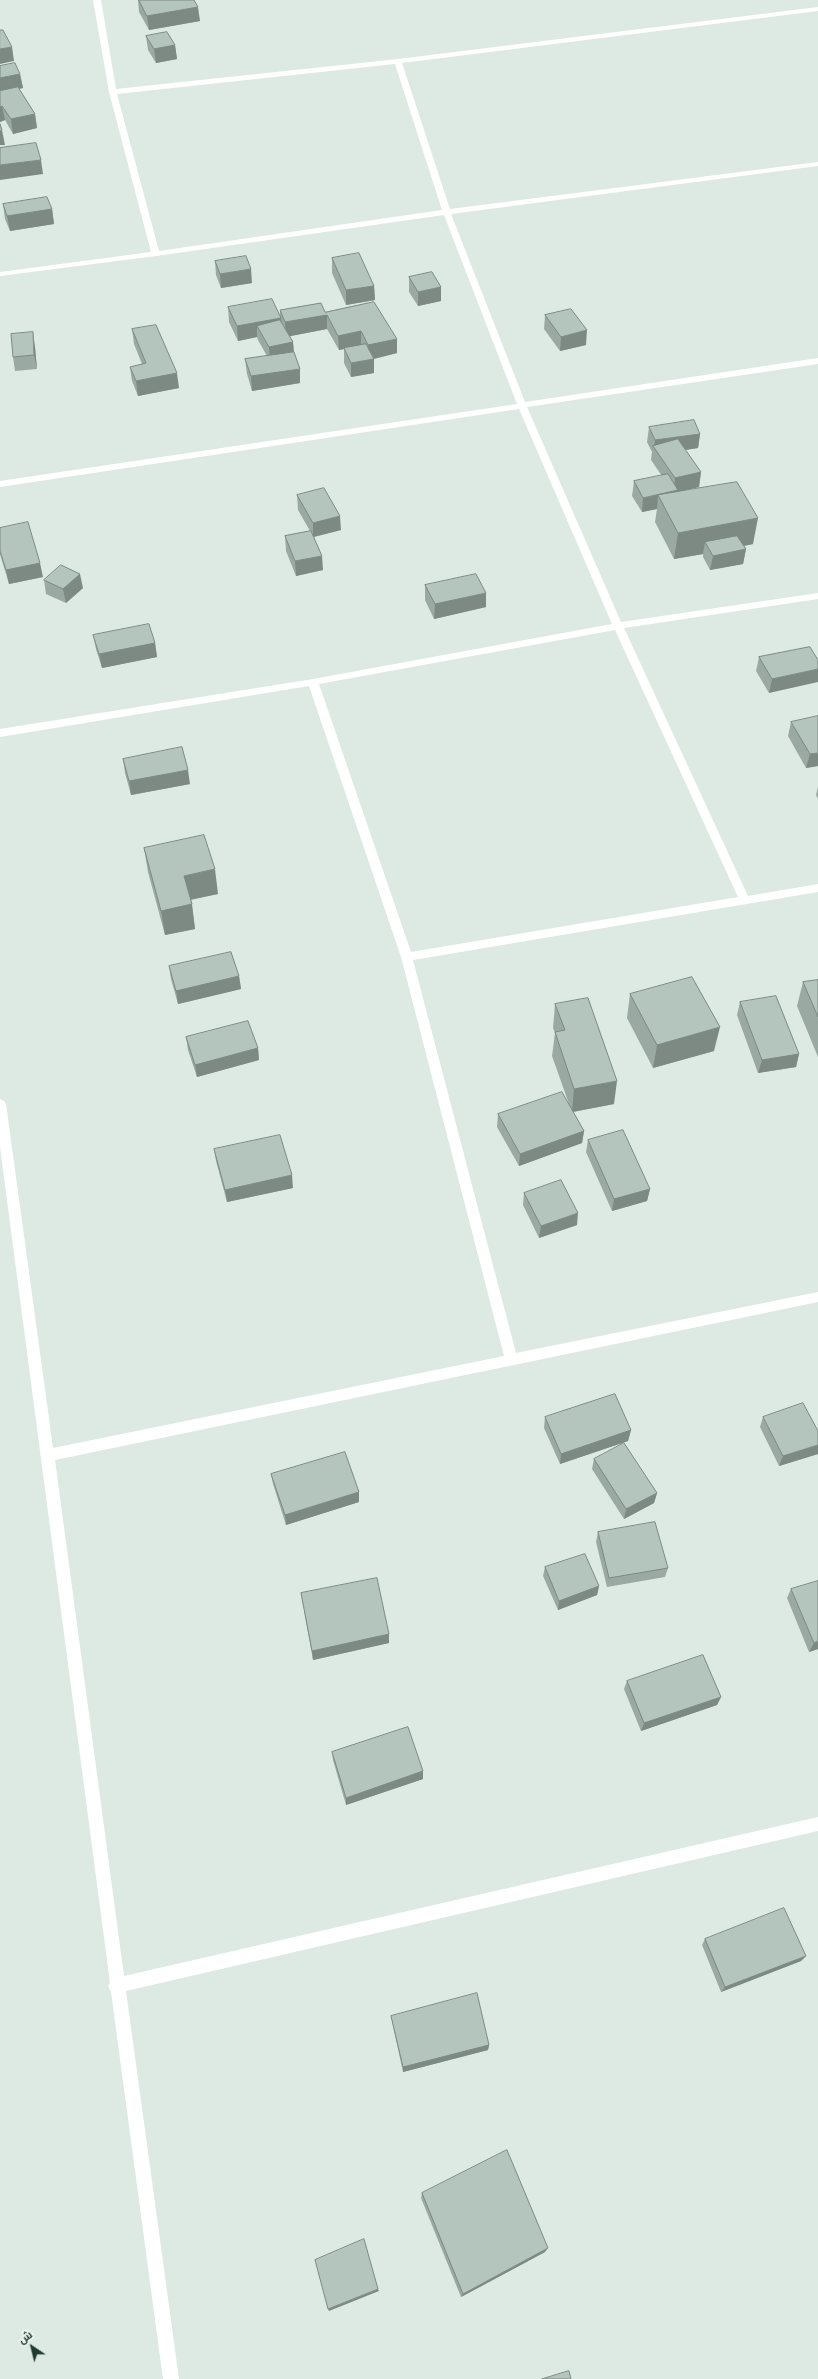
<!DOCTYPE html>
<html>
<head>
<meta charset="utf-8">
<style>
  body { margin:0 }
  #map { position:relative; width:818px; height:2379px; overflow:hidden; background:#ddeae4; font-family:Helvetica,Cairo,sans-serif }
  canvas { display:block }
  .north { position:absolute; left:12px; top:2327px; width:40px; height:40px; -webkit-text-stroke:3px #eef7f2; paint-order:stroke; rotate:325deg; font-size:11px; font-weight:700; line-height:16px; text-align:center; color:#1f3a31 }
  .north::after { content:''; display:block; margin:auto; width:14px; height:18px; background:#1f3a31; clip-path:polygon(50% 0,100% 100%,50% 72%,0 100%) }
</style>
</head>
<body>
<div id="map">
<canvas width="818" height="2379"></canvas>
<div class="north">ش</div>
</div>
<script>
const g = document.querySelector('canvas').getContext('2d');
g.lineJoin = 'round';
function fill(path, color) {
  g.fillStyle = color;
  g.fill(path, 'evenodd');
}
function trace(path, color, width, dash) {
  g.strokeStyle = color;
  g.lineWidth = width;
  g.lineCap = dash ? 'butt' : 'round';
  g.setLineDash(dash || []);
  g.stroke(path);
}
fill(new Path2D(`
  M93,0H101L116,89L398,59L818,7V11L402,63L450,209L818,162V166L451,214L525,402L818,358V364L527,407L621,622L818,593V599L624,628L748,896L818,884V892L413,960L516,1353L818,1292V1302L55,1460L124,1976L818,1817V1831L126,1991L179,2379H163L111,1992L108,1986L110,1983L0,1147V1099L4,1101L6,1104L53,1448L504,1356L401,957L309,686L0,737V729L313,679L612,624L519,409L0,487V481L517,404L444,215L156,256L0,276V272L151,252L109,92ZM395,64L442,210L159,251L117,94ZM615,630L738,897L411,952L319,684Z`), '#fff');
fill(new Path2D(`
  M138,0H194L200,21L149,30L139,12Z
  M146,36L175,45L177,59L156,63L148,50Z
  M0,66L20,74L23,88L19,89L35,114L37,128L13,134L5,120L0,122Z
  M3,204L52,209L54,224L10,231L5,219Z
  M332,258L374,286L375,300L346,305L332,273Z
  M215,261L252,283L221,288L216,275Z
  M409,277L441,287V301L418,306L409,292Z
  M374,302L397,353L374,359V373L351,377L344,363V349L339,350L327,329L290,336L293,342L294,352L300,383L252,391L247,374L245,359L267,356L258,340L257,337L238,341L229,322L228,307L280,316V310L325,312Z
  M545,315L586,345L560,351L544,329Z
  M132,329L179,388L138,396L132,381L130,367L142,364L134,344Z
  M35,347L37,369L15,371L13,357Z
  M649,427L700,434L698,448L685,450L701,472L699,487L678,492L753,544L744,546L746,549L743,564L710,570L703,557V554L674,559L655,522L657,509L642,512L632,496L634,481L662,476L651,460L652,452L647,442Z
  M297,495L341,530L314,537L323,570L296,576L286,551L285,536L310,531L298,510Z
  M0,528L43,577L9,584L0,554Z
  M44,580L83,588L66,603L46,594Z
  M425,585L486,607L434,619L425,600Z
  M93,635L155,643L157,657L102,668L96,649Z
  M810,647L769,693L756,671L759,657Z
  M791,722L818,766L806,768L788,736Z
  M123,759L190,784L131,795L125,773Z
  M818,787V799L816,795Z
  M144,848L218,894L191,900L195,929L165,935L148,872Z
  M169,966L239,976L241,989L178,1004L171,979Z
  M818,980V1057L797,1006L803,982Z
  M630,994L714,1051L653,1068L627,1018Z
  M740,1002L799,1054L796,1067L758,1073L737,1015Z
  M555,1004L614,1104L573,1112L584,1131L582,1143L519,1166L497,1127L498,1114L569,1104L552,1056L555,1033L553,1028Z
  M186,1037L258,1048L259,1060L197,1077L188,1050Z
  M588,1140L650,1189L647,1201L612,1211L586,1152Z
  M214,1149L293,1188L227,1202L216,1161Z
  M524,1193L577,1225L539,1238L523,1205Z
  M545,1417L631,1430L628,1441L560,1464L544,1428Z
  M763,1417L818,1431V1454L779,1466L760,1427Z
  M594,1459L657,1493L654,1503L624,1519L592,1469Z
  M271,1474L359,1492V1502L286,1525L273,1484Z
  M598,1532L668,1568L665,1577L607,1587L596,1542Z
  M545,1567L599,1586L597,1595L558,1610L543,1576Z
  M791,1589L818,1649L809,1652L787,1598Z
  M301,1593L389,1643L313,1660Z
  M627,1681L721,1697L717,1705L641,1731L624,1689Z
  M332,1752L423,1771V1779L346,1805L333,1760Z
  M705,1939L806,1956L801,1961L721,1992L702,1945Z
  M391,2016L489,2045L488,2050L403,2072L392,2021Z
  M422,2193L545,2252L461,2297L421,2198Z`), '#9aa9a2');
fill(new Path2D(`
  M198,7L200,21L149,30L147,16Z
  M175,45L177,59L156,63L154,49Z
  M12,47L14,61L0,64V49Z
  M20,74L23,88L0,92V78Z
  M2,106L5,120L0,122V107Z
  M35,114L37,128L13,134L11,119Z
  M2,130L5,145H0V131Z
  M41,160L43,174L0,180V165Z
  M52,209L54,224L10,231L7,216Z
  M251,269L252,283L221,288L220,274Z
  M374,286L375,300L346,305V290Z
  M441,287V301L418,306V292Z
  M327,315V329L286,337L285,322Z
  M281,318L282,333L257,326V337L238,341L237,326Z
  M587,330L586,345L560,351L561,337Z
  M361,331V346L339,350L338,336Z
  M33,332L35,347L37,369L34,355Z
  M397,339V353L373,359H374V373L351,377V363L369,360L368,345Z
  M293,342L294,356L270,362L269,347Z
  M300,369V383L252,391L251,376Z
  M177,373L179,388L138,396L136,381Z
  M700,434L698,448L658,454L654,448L655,440Z
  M701,472L699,487L678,492L676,505L658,495L657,509L642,512L643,498L674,491L675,478Z
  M340,516L341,530L313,537V523Z
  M758,518L753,544L711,552L705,542L703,554L674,559L678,533Z
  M746,549L743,564L710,570L713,556Z
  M322,556L323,570L296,576L295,561Z
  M40,563L43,577L9,584L6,570Z
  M80,574L83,588L66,603L63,589Z
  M486,593V607L434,619L435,604Z
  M155,643L157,657L102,668L99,654Z
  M818,669V682L769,693L772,679Z
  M818,753V766L806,768L810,754Z
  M188,770L190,784L131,795L129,781Z
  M215,869L218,894L188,900L184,876Z
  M192,904L195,929L165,935L161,911Z
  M239,976L241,989L178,1004L176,991Z
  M720,1027L714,1051L653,1068L657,1045Z
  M258,1048L259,1060L197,1077L195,1065Z
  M799,1054L796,1067L758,1073L762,1060Z
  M617,1081L614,1104L572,1112L574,1089Z
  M584,1131L582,1143L519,1166L520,1154Z
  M292,1175L293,1188L227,1202L225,1190Z
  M650,1189L647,1201L612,1211L614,1199Z
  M578,1213L577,1225L539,1238L541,1226Z
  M631,1430L628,1441L560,1464L561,1454Z
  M818,1445V1454L779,1466L783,1456Z
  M359,1492V1502L286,1525L285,1515Z
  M657,1493L654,1503L624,1519L626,1509Z
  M599,1586L597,1595L558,1610L559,1601Z
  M389,1634V1643L313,1660L312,1651Z
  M818,1641V1649L809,1652L814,1643Z
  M721,1697L717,1705L641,1731L644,1723Z
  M423,1771V1779L346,1805V1798Z
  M806,1956L801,1961L721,1992L725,1987Z
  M489,2045L488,2050L403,2072V2067Z
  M548,2248L545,2252L461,2297L463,2294Z
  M378,2289L379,2291L329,2311L328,2309Z`), '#7d8a84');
const building = new Path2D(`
  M139,0H194L198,7L147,16Z
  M0,30H3L12,47L0,49Z
  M167,32L175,45L154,49L146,36Z
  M15,63L20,74L0,78V66Z
  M18,87L35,114L11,119L2,106L0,107V91Z
  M0,124L2,130L0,131Z
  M36,143L41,160L0,165V148Z
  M47,197L52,209L7,216L3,204Z
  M359,253L374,286L346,290L332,258Z
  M246,256L251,269L220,274L215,261Z
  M432,272L441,287L418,292L409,277Z
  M272,299L281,318L237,326L228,307Z
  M374,302L397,339L368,345L361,331L338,336L327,315L285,322L280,310L321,303L325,312Z
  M571,309L587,330L561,337L545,315Z
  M280,320L293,342L269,347L257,326Z
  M156,325L177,373L136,381L130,367L146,363L132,329Z
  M33,332L34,355L13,357L11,334Z
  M366,344L374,359L351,363L344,348Z
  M294,352L300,369L251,376L245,359Z
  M694,420L700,434L655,440L649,427Z
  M678,439L701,472L675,478L653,446Z
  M668,474L678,490L643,498L634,481Z
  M737,482L758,518L678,533L658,495Z
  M324,488L340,516L313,523L297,495Z
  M28,522L40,563L6,570L0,551V528Z
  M311,531L322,556L295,561L285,536Z
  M737,536L746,549L713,556L705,542Z
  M61,565L80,574L63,589L44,580Z
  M476,574L486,593L435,604L425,585Z
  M149,624L155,643L99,654L93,635Z
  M810,647L818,660V669L772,679L759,657Z
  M818,716V753L810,754L791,722Z
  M182,747L188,770L129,781L123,759Z
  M204,835L215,869L184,876L192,904L161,911L144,848Z
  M231,952L239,976L176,991L169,966Z
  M692,977L720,1027L657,1045L630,994Z
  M818,980V1017L803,982Z
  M776,996L799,1054L762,1060L740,1002Z
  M588,998L617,1081L574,1089L555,1032L565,1030L555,1004Z
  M248,1021L258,1048L195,1065L186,1037Z
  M562,1092L584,1131L520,1154L498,1114Z
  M623,1130L650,1189L614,1199L588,1140Z
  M280,1135L292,1175L225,1190L214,1149Z
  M561,1180L578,1213L541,1226L524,1193Z
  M615,1394L631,1430L561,1454L545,1417Z
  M803,1403L818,1431V1445L783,1456L763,1417Z
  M624,1443L657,1493L626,1509L594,1459Z
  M345,1452L359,1492L285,1515L271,1474Z
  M655,1522L668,1568L609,1578L598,1532Z
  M585,1554L599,1586L559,1601L545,1567Z
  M377,1578L389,1634L312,1651L301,1593Z
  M818,1581V1641L814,1643L791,1589Z
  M703,1655L721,1697L644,1723L627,1681Z
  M408,1727L423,1771L346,1798L332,1752Z
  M784,1908L806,1956L725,1987L705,1939Z
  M477,1993L489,2045L403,2067L391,2016Z
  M507,2150L548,2248L463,2294L422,2193Z
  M364,2239L378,2289L328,2309L315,2260Z
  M569,2371L571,2379H542Z`);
fill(building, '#b3c5bc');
trace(building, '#7d8a84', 1);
</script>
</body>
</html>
